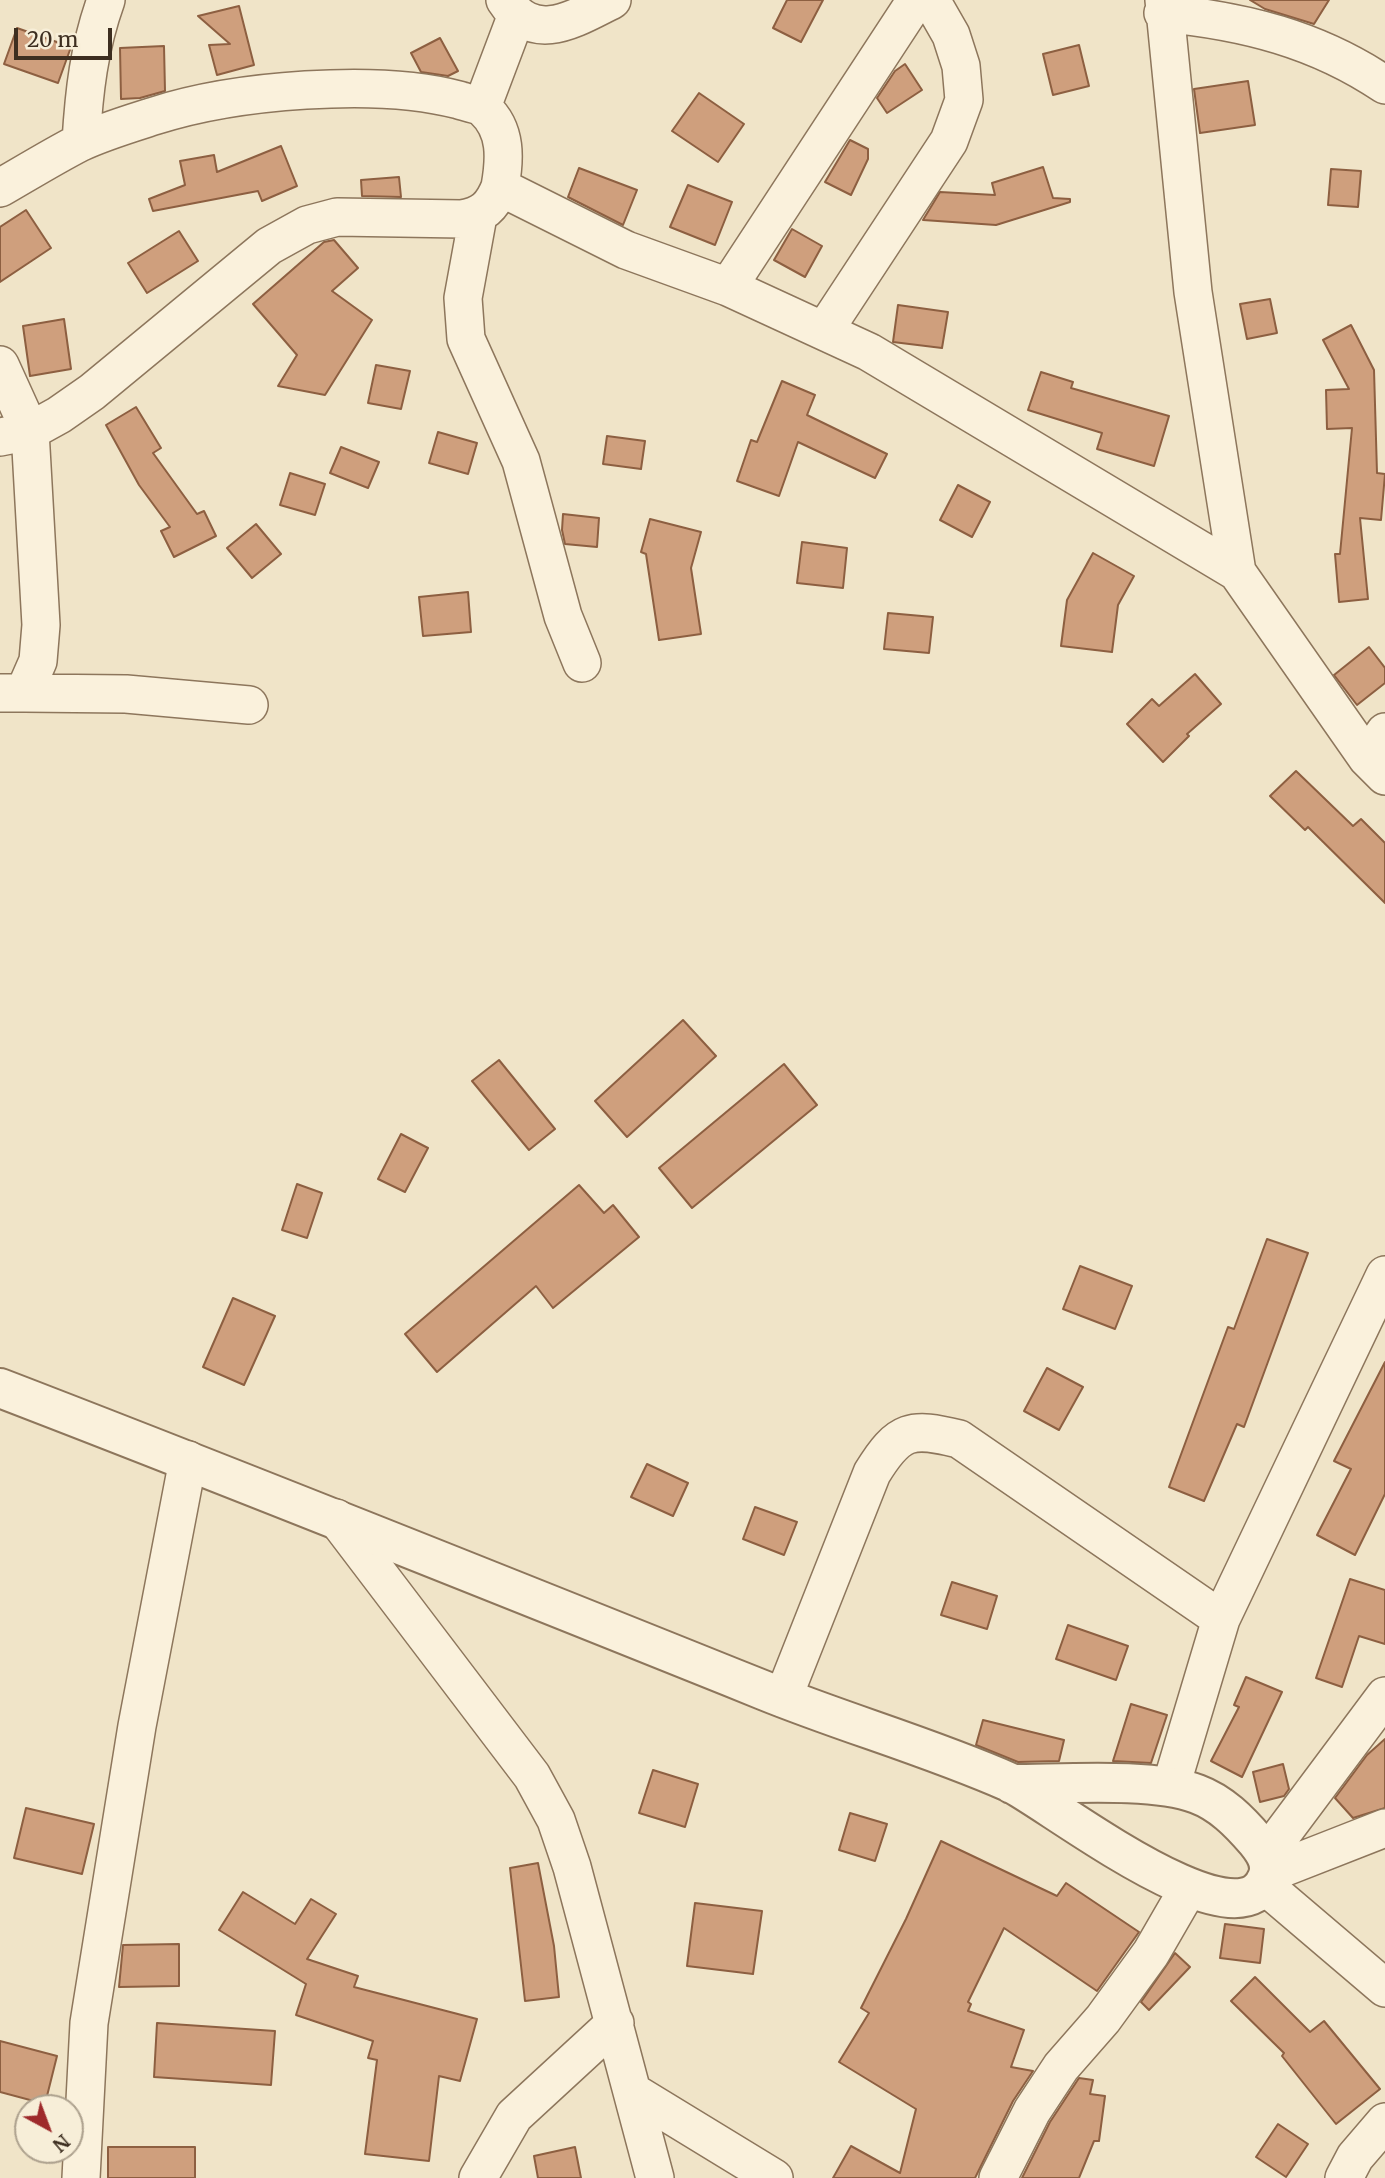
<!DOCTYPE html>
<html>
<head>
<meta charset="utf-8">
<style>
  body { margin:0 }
  #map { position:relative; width:1385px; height:2178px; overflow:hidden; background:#f0e4c8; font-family:Merriweather,serif }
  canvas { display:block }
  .north { position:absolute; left:14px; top:2094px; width:70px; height:70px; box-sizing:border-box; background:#f7eed8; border:2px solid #ada18e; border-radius:50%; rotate:139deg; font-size:19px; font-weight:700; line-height:28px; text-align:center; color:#3d2e20 }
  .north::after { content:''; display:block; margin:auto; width:24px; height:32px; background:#9e2a2b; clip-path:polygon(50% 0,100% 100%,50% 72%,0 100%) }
  .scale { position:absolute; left:14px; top:28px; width:98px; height:32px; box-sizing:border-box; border:4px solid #3d2e20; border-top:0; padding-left:9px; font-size:21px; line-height:24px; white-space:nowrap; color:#3d2e20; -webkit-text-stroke:5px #f7eed8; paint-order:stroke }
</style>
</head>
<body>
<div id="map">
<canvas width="1385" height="2178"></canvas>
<div class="north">N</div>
<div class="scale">20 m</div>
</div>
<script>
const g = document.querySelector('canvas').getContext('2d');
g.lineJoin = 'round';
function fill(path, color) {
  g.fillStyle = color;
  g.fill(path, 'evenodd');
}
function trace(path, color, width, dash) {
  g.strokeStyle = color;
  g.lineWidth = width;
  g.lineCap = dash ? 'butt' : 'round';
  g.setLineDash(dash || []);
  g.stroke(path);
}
const building = new Path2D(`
  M787,0H823L801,42L773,28Z
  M1250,0H1329L1314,24L1265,9Z
  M239,6L254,65L217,75L209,45L230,44L198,16Z
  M17,28L71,47L58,83L4,64Z
  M440,38L458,71L448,76L421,72L411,53Z
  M1079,45L1089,86L1053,95L1043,54Z
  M164,46L165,91L140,98L121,99L120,48Z
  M905,64L922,90L887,113L877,98L895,71Z
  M1248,81L1255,125L1200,133L1194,89Z
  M699,93L744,124L718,162L672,131Z
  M850,140L868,149V159L851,195L825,182Z
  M281,146L297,186L262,201L258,191L153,211L149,199L185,185L180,161L214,155L217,172Z
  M1043,167L1053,198L1070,199V202L996,225L923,220L940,192L995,195L992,183Z
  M579,168L637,190L623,225L568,197Z
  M1331,169L1361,171L1358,207L1328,205Z
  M399,177L401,197L362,196L361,180Z
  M688,185L732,202L715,245L670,227Z
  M26,210L51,248L0,282V227Z
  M792,229L822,246L805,277L774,260Z
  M179,231L198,261L147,293L128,263Z
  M334,240L358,268L332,291L372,320L325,395L278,386L297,355L253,304L324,242Z
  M1270,299L1277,333L1247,339L1240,304Z
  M898,305L948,312L942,348L893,342Z
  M64,319L71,369L30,376L23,326Z
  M1351,325L1374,370L1377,473L1385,474L1381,520L1360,518L1368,599L1339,602L1335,554H1340L1352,428L1327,429L1326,390L1349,389L1323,340Z
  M376,365L410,371L401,409L368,403Z
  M1041,372L1073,382L1071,388L1169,416L1154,466L1097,449L1102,433L1028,410Z
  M782,381L815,395L807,415L887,454L875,478L798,442L779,496L737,481L751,440L757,442Z
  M136,407L161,448L153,453L197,514L204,511L216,536L174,557L161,531L170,527L139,485L106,425Z
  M438,432L477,443L468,474L429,463Z
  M607,436L645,441L641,469L603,464Z
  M341,447L379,462L368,488L330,473Z
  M290,473L325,484L315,515L280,505Z
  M958,485L990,502L972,537L940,520Z
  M563,514L599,518L597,547L565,544L562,530Z
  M650,519L701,532L691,568L701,634L659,640L646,554L641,552Z
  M256,524L281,554L252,578L227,548Z
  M802,542L847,548L843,588L797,583Z
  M1093,553L1134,576L1118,605L1112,652L1061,646L1067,600Z
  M468,592L471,632L423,636L419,597Z
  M888,613L933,617L929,653L884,649Z
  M1369,647L1385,668V683L1357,705L1334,675Z
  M1195,674L1221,704L1187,734L1189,736L1163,762L1127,724L1152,699L1159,706Z
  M1296,771L1353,826L1361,819L1385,843V903L1308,827L1305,830L1270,796Z
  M683,1020L716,1056L627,1137L595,1101Z
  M499,1060L555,1129L529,1150L472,1081Z
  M784,1064L817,1105L692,1208L659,1168Z
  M401,1134L428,1148L405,1192L378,1179Z
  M297,1184L322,1193L307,1238L282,1230Z
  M579,1185L604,1213L613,1205L639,1237L553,1308L536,1286L437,1372L405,1334Z
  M1267,1239L1308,1253L1244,1427L1237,1424L1204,1501L1169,1487L1228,1327L1234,1329Z
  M1080,1266L1132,1286L1115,1329L1063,1309Z
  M233,1298L275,1316L244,1385L203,1367Z
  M1385,1362V1494L1355,1555L1317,1535L1351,1469L1334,1461Z
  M1047,1368L1083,1387L1059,1430L1024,1411Z
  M647,1464L688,1483L673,1516L631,1497Z
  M755,1507L797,1522L784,1555L743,1539Z
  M1350,1579L1385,1590V1644L1359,1636L1342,1687L1316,1678Z
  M952,1582L997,1596L987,1629L941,1615Z
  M1068,1625L1128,1646L1116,1680L1056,1659Z
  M1246,1677L1282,1692L1242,1777L1211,1761L1239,1707L1234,1705Z
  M1131,1704L1167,1715L1151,1763L1113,1761Z
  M983,1720L1064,1740L1059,1761L1018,1762L976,1745Z
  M1385,1739V1808L1353,1818L1335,1798L1367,1755Z
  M1283,1764L1289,1789L1284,1796L1260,1802L1253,1772Z
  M653,1770L698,1784L685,1827L639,1813Z
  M26,1808L94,1824L82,1874L14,1858Z
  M850,1813L887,1824L875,1861L839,1850Z
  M941,1841L1057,1896L1066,1883L1139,1932L1097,1991L1004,1928L968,2002L971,2004L968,2011L1024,2030L1011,2067L1033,2071L1013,2101L975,2178H833L851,2146L900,2173L916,2109L839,2062L869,2013L861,2008L906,1919Z
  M538,1863L554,1946L559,1997L525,2001L510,1868Z
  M243,1892L295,1924L311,1899L336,1914L307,1959L358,1976L354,1987L477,2019L460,2081L439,2076L429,2161L365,2154L377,2060L368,2058L373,2041L296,2015L306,1984L219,1930Z
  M695,1903L762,1911L753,1974L687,1966Z
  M1225,1924L1264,1929L1260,1963L1220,1958Z
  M179,1944V1986L119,1987L123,1945Z
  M1175,1953L1190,1967L1149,2010L1141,2002Z
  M1255,1977L1310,2032L1324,2021L1380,2089L1336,2124L1282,2056L1284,2053L1231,2001Z
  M157,2023L275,2031L271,2085L154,2077Z
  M0,2041L57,2056L45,2104L0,2092Z
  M1079,2078L1093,2080L1090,2094L1105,2096L1099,2141H1094L1079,2178H1022L1050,2122Z
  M1278,2124L1308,2144L1286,2177L1256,2157Z
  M108,2147H195V2178H108Z
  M575,2147L581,2178H538L534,2156Z`);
fill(building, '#cf9f7d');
trace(building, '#8d5f41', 2);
const minor = new Path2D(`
  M505,0C534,45 574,19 612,0
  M1164,0L1193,292L1237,572L1367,758L1385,776
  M1163,13C1244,21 1317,39 1385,85
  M482,107L516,17
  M81,142C84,92 89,47 106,0
  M0,188C26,173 52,157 79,143C102,132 129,124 154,116C234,90 377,78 459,100C467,103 478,104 484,109C507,130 505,159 500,187L626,250L728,287L869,352L1237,572
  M478,216L463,298L466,339L521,461L563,616L582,663
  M728,287L916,0
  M824,331L949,141L964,100L961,66L951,35L931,0
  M0,365L30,431L41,625L38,661L24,693H0
  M0,437L30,431L59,415L92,392L269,246L307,225L337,217L462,219C483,215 492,207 500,187
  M24,693L126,694L249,705
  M1367,758L1385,732
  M336,1518L532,1776L556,1820L572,1867L655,2178
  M783,1698L872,1473C899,1429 911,1427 959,1439L1221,1619
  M1171,1786L1221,1619L1385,1275
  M1267,1854L1385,1696
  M1270,1873L1385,1828
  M1264,1885L1385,1988
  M633,2092L774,2178
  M81,2178L89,2023L137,1726L188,1460
  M478,2178L514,2116L615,2023
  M998,2178L1032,2111L1061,2067L1103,2019L1151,1953L1188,1889
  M1344,2178L1355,2157L1385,2122`);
const tertiary = new Path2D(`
  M0,1388C255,1486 509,1588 763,1690C844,1723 930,1747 1009,1782C1048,1800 1239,1952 1267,1878C1273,1864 1265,1852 1256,1841C1239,1821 1221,1803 1197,1794C1154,1777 1061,1784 1012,1784`);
trace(minor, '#8d765c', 40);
trace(tertiary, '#8d765c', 42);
trace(minor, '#faf1dc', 37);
trace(tertiary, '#faf1dc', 38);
</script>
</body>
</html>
